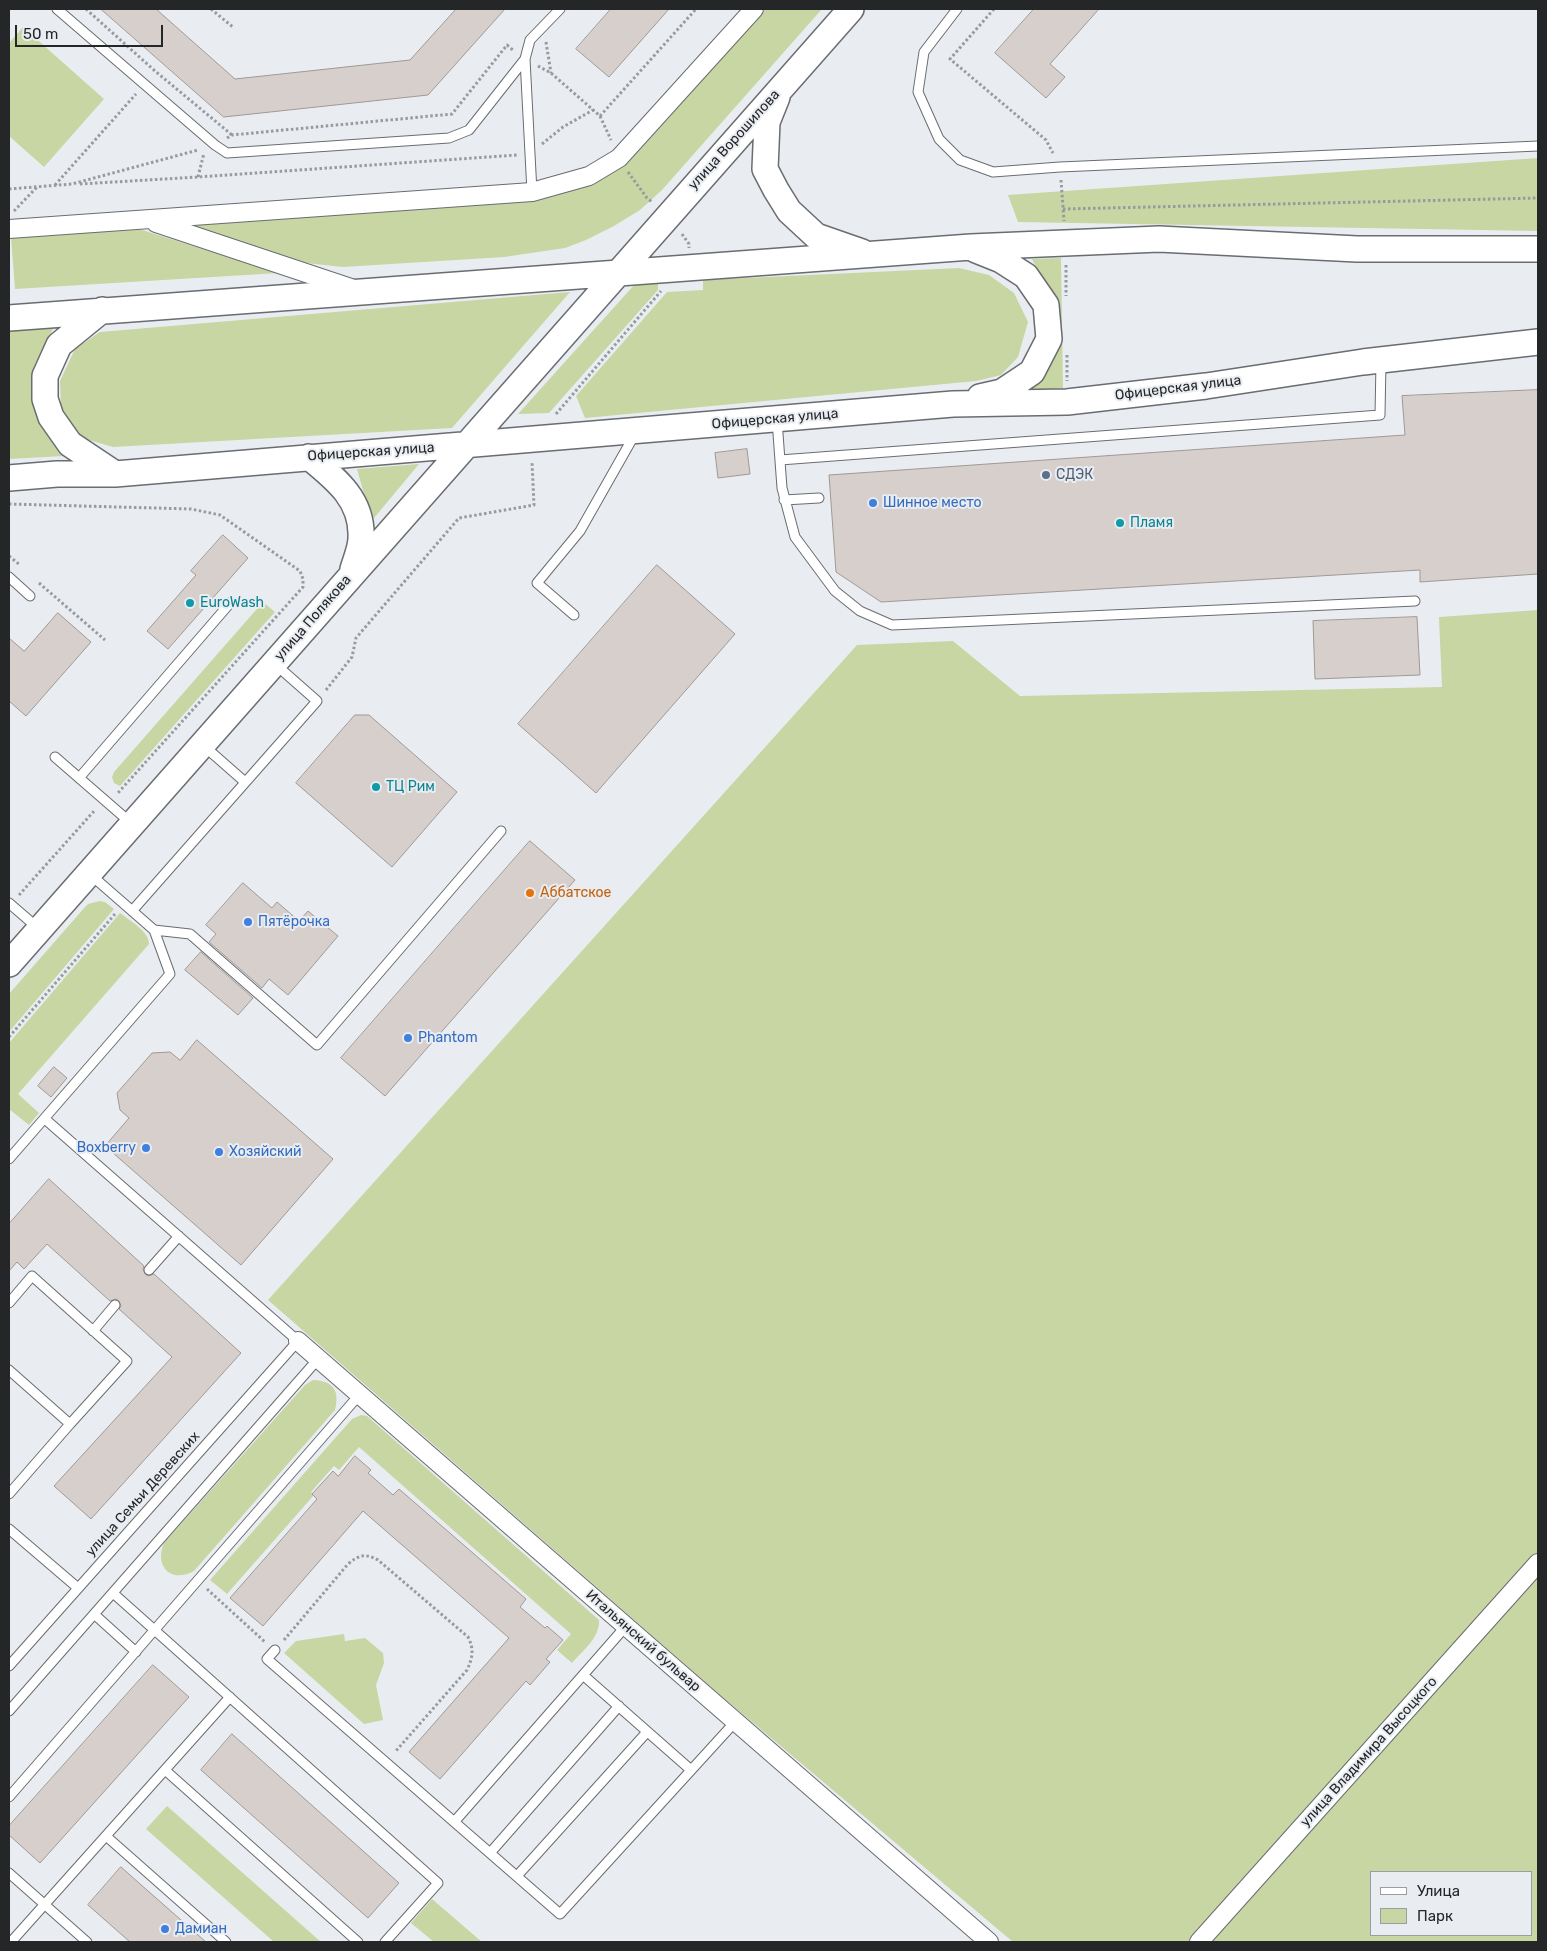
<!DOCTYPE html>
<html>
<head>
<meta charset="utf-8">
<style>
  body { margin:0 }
  #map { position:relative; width:1547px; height:1951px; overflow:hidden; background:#e9edf2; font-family:Rubik,sans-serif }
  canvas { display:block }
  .frame { position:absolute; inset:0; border:10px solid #242628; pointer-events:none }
  .legend { position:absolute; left:1370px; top:1871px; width:162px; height:65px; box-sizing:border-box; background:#e9edf2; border:1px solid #9a9da1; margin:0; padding:6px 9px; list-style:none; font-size:15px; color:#242628 }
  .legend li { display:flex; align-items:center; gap:10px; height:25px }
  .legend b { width:25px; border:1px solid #9a9da1 }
  .scale { position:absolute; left:15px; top:25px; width:148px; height:22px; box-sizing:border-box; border:2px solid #242628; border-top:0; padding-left:6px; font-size:15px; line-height:18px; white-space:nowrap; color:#242628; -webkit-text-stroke:4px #e9edf2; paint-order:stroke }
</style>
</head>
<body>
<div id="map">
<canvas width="1547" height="1951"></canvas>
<div class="frame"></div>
<ul class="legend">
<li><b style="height:6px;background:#fff"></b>Улица</li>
<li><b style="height:14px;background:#c7d6a2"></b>Парк</li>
</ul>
<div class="scale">50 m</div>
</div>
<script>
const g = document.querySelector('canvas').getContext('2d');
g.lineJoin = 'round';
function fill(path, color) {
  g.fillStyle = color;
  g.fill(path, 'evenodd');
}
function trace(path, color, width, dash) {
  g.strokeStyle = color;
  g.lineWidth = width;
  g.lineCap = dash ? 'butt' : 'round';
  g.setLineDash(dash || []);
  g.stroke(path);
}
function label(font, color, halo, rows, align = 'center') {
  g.font = font + ' Rubik,sans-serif';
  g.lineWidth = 4;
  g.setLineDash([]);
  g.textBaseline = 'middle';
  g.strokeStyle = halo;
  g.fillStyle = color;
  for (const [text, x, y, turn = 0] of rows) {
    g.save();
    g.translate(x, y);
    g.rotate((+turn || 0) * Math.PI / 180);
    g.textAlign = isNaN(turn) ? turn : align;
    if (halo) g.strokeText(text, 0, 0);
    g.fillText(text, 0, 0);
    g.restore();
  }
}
fill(new Path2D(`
  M759,9H822L662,190L640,210L614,226L586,240L565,248L504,257L343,267L306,263L185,224L575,189Z
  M23,27L104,99L44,167L9,136V43Z
  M1538,158V231L1018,222L1008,195Z
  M139,229L279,273L15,289L11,237Z
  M1061,258L1063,388L1026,391L1041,370L1044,285L1032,259Z
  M959,268L989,275L1014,293L1028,322L1018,357L1001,375L976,381L585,418L576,396L667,292L703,290V280Z
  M658,282V290L549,413L518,414L635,284Z
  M570,292L452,428L113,447L82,438L61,407L60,381L75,349L100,332Z
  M56,323L35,364L33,396L42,428L64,456L9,459V328Z
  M419,464L369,524L364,494L357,469Z
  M263,602L275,612L120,786L114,783L112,777L114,772Z
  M1538,610V1942H1013L719,1694L268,1300L857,645L953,641L1020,696L1442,687L1439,617ZM1371,1872H1531V1935H1371Z
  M100,901L105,902L114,909L9,1032V994L85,907L88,904Z
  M120,913C130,921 149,931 149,944L18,1094L39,1113L29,1125L9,1109V1043Z
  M313,1380C333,1381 340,1390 335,1410L194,1571C171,1584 154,1566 164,1543L305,1385Z
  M361,1415L367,1416L599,1620C600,1638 583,1650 572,1663L557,1650L571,1634L359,1447L339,1470L334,1466L311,1492L314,1495L227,1594L210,1580L352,1419Z
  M344,1634L345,1641L365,1638L383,1653L384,1663L376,1685L383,1720L364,1724L284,1653L296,1641Z
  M167,1806L321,1942H274L146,1829Z
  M432,1899L482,1942H434L411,1923Z`), '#c7d6a2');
const building = new Path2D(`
  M101,9H156L235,79L410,60L456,9H505L428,95L224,117Z
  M611,9H669L609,77L576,49Z
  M1034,9H1099L1050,64L1065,77L1046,98L995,53Z
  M1538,390V574L1420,582V570L881,602L836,572L829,475L1405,435L1402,396Z
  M747,449L750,474L718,478L715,453Z
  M223,535L248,558L168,649L147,631L196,575L191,571Z
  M657,565L735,634L596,793L518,724Z
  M58,613L91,642L26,716L9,701V638L24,651Z
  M1417,617L1420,675L1315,679L1313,621Z
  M355,715H369L457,792L392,867L296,783Z
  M530,841L575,880L385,1096L341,1058Z
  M243,883L272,908L277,902L299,921L308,911L338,936L288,995L269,979L262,988L209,942L216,934L206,925Z
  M201,952L253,998L238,1015L185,970Z
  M197,1040L333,1159L241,1265L105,1146L129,1118L120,1110L117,1093L152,1053L170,1052L180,1060Z
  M54,1067L67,1078L51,1097L38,1086Z
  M49,1179L144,1266L143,1269L145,1274L148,1276L154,1274L241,1353L91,1519L54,1486L172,1357L119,1309L121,1306L119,1301L116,1299L110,1301L47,1244L24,1269L17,1262L9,1271V1224Z
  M355,1456L371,1470L368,1473L393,1495L399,1489L526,1599L520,1607L545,1628L547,1626L563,1640L546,1659L550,1662L530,1685L526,1681L440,1779L409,1752L509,1638L363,1511L263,1626L230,1598L317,1499L312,1494L333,1471L338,1476Z
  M153,1665L189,1697L40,1863L9,1835V1826Z
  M232,1734L399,1883L368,1918L201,1770Z
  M121,1867L139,1883L206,1942H130L88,1905Z`);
fill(building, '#d6cfcc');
trace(building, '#9f9995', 1);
const service = new Path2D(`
  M57,9L215,145L227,153L449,138L469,130L525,59
  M957,9L924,52L918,92L939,139L960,160L993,172L1060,167L1538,146
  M532,192L525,59L530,40L560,9
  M777,420L782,488L795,537L835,591L860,611L892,625L1415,601
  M780,460L1380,415L1381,362
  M784,500L819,498
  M9,577L30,596
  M574,615L537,583L580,531L635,434
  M204,746L245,782
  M55,757L131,823
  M79,778L231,602
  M9,903L39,929
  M132,911L317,701L275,664
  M154,930L190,934L317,1045L501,831
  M9,1159L170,974L154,930L91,875
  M149,1270L179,1236
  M9,1303L32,1276L127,1361L70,1424L9,1370
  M93,1331L115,1305
  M9,1494L70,1424
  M9,1529L78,1588
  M113,1593L438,1883L385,1942
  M94,1614L136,1652
  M275,1650L267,1659L560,1914L735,1722
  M9,1666L298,1341L45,1119
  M583,1675L691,1770
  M9,1711L318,1359
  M165,1770L358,1942
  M9,1797L360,1394
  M455,1821L626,1626
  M106,1836L226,1942
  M490,1853L619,1706
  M9,1873L87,1942
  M517,1876L647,1732
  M11,1942L230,1697`);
const minor = new Path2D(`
  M156,223L354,289
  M9,229L532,192L589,176L619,158L754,9
  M298,1341L989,1942
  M1199,1942L1538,1563`);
const secondary = new Path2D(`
  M777,97L767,122L765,169L776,190L789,211L816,236L862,252
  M976,250L1001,260L1026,276L1046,305L1049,339L1032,372L1002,392L980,397
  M102,310L59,345L45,376V399L51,417L70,444L115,474
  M9,318L971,247L1159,239L1357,249H1538
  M309,457C336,479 363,500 361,538C361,548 356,559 353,569
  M9,478L57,474H115L953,404L1067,402L1206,386L1363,362L1538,342
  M9,964L851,9`);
trace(service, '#696c71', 11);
trace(minor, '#696c71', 20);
trace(secondary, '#696c71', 28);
trace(new Path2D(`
  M86,9L155,71L232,135
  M211,9L234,28
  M994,9L950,59L1046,140L1053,153
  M546,42L551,73
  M538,66L551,73L600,116L611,140
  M600,116L696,9
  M227,138L232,135L452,114L507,45L514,51
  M542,144L563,127L593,110
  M628,172L647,198L652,202
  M198,177L204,153
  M1061,180L1064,221
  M80,184L198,177L517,155
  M55,185L136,94
  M9,189L72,184L198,150
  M1063,209L1538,198
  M14,211L38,186
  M682,234L689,244V248
  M1066,265V296
  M1067,355V381
  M556,414L661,291
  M9,504L191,509L220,515L300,571L303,579V587L117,794
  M9,556L20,565
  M39,583L105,640
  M326,690L352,657L356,638L459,518L534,505L532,462
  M19,895L95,810
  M9,1037L115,914
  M207,1589L265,1642
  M284,1640L348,1564C359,1555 365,1553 378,1560L468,1637C474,1649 473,1657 467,1670L395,1752`), '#979a9e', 3, [2.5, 2.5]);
trace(service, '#fff', 9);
trace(minor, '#fff', 18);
trace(secondary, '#fff', 25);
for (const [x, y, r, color] of [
  [1046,475,5,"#5c6f8a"],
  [873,503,5,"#3f7fe0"],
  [1120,523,5,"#0f9aa8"],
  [190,603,5,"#0f9aa8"],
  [376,787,5,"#0f9aa8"],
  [530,893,5,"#e8710a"],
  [248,922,5,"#3f7fe0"],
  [408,1038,5,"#3f7fe0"],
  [146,1148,5,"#3f7fe0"],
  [219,1152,5,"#3f7fe0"],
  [165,1929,5,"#3f7fe0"]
]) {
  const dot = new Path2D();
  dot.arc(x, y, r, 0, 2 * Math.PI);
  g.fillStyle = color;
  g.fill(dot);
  trace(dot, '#e9edf2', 2);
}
label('14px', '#242628', '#e9edf2', [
  ["улица Ворошилова",734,140,-48],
  ["Офицерская улица",1178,388,-7],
  ["Офицерская улица",775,419,-5],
  ["Офицерская улица",371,452,-4],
  ["улица Полякова",313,618,-49],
  ["улица Семьи Деревских",143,1494,-48],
  ["Итальянский бульвар",643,1641,41],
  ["улица Владимира Высоцкого",1369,1752,-48]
]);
label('14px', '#4e5e75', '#e9edf2', [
  ["СДЭК",1056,475]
], 'left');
label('14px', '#366cbe', '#e9edf2', [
  ["Шинное место",883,503],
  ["Пятёрочка",258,922],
  ["Phantom",418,1038],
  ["Boxberry",136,1148,"right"],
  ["Хозяйский",229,1152],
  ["Дамиан",175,1929]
], 'left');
label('14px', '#0d838f', '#e9edf2', [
  ["Пламя",1130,523],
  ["EuroWash",200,603],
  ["ТЦ Рим",386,787]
], 'left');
label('14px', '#c56008', '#e9edf2', [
  ["Аббатское",540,893]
], 'left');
</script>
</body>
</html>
